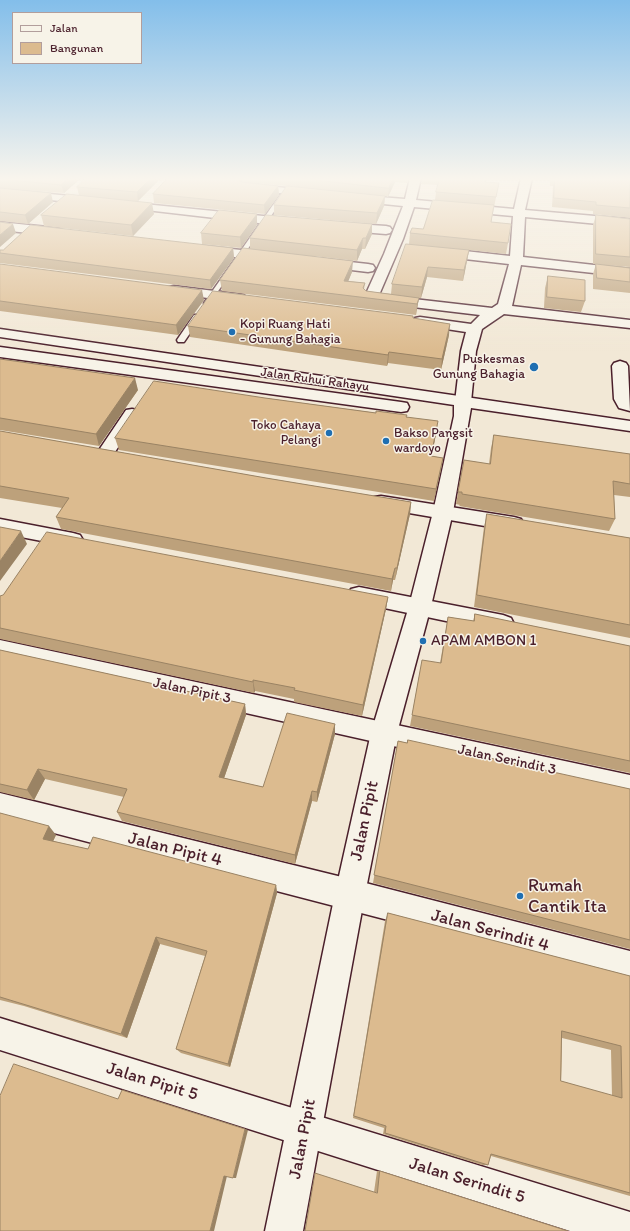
<!DOCTYPE html>
<html>
<head>
<meta charset="utf-8">
<style>
  body { margin:0 }
  #map { position:relative; width:630px; height:1231px; overflow:hidden; background:#f2e8d6; font-family:Itim,sans-serif }
  canvas { display:block }
  .legend { position:absolute; left:12px; top:12px; width:130px; height:52px; box-sizing:border-box; background:#f7f3e8; border:1px solid #b29e9c; margin:0; padding:5px 7px; list-style:none; font-size:12px; color:#4a1f2b }
  .legend li { display:flex; align-items:center; gap:8px; height:20px }
  .legend b { width:20px; border:1px solid #b29e9c }
</style>
</head>
<body>
<div id="map">
<canvas width="630" height="1231"></canvas>
<ul class="legend">
<li><b style="height:5px;background:#f7f3e8"></b>Jalan</li>
<li><b style="height:11px;background:#dcbb8f"></b>Bangunan</li>
</ul>
</div>
<script>
const g = document.querySelector('canvas').getContext('2d');
g.lineJoin = 'round';
function trace(path, color, width, dash) {
  g.strokeStyle = color;
  g.lineWidth = width;
  g.lineCap = dash ? 'butt' : 'round';
  g.setLineDash(dash || []);
  g.stroke(path);
}
function fill(path, color) {
  g.fillStyle = color;
  g.fill(path, 'evenodd');
}
function label(font, color, halo, rows, align = 'center') {
  g.font = font + ' Itim,sans-serif';
  g.lineWidth = 3;
  g.setLineDash([]);
  g.textBaseline = 'middle';
  g.strokeStyle = halo;
  g.fillStyle = color;
  for (const [text, x, y, turn = 0] of rows) {
    g.save();
    g.translate(x, y);
    g.rotate((+turn || 0) * Math.PI / 180);
    g.textAlign = isNaN(turn) ? turn : align;
    if (halo) g.strokeText(text, 0, 0);
    g.fillText(text, 0, 0);
    g.restore();
  }
}
const lane = new Path2D(`
  M280,195L285,196L209,304H205L204,303Z
  M194,315H197L201,317L184,342H178L177,340Z`);
const street = new Path2D(`
  M410,178H421L416,200L514,209L521,178H532L525,210L630,219V227L525,217L523,257L630,269V277L521,265L512,306L630,320V328L504,314L482,329L476,351L471,402L469,406L463,407L457,406L455,402L461,351L466,332L420,325L415,324L413,321L415,318L420,317L471,324L480,315L371,302L366,301L364,298L384,254L403,206L354,201L350,200L348,198L350,196L354,195L405,199ZM414,207L513,216L510,256L438,248L434,249L432,252L434,255L438,256L509,264L498,304L492,308L379,295L403,239Z
  M249,184L314,191L320,194L314,197L245,189L244,187L245,185Z
  M0,189L90,198L94,199L96,201L94,203L90,204L0,195Z
  M124,202L293,219L297,220L299,223L297,226L293,227L120,207L118,205L120,203Z
  M0,222L57,228L61,229L63,232L61,235L57,236L0,230Z
  M341,223L386,226L390,227L392,230L390,233L386,234L337,230L335,227L337,224Z
  M204,246L269,253L274,254L275,257L274,260L269,261L200,253L198,250L200,247Z
  M323,259L368,264L373,265L375,268L373,271L368,272L318,266L317,263L318,260Z
  M174,286L239,294L244,295L246,298L244,301L239,302L169,293L167,290L169,287Z
  M620,361L626,363L628,366L630,411L619,408L614,399L612,366L614,363Z
  M132,409L138,410L140,414L111,458L105,460L99,458L96,454L99,450L126,410Z
  M381,496L514,517L521,519L524,524L521,529L514,531L374,507L371,502L374,497Z
  M0,519L73,533L80,535L83,540L80,545L73,547L0,533Z
  M359,587L503,615L511,618L514,624L511,630L503,633L351,601L348,595L351,589Z
  M0,640L630,775V799L0,658Z
  M0,793L350,879L630,951V983L0,819Z
  M0,1018L630,1212V1231H570L0,1050Z`);
const secondary = new Path2D(`
  M0,329L630,421V431L471,408L453,512L431,606L397,733L365,894L303,1231H265L335,894L371,733L409,606L433,512L454,416V405L0,337Z
  M0,347L401,402L407,403L409,407L407,411L401,412L0,357Z`);
trace(lane, '#4a1f2b', 3);
trace(street, '#4a1f2b', 3);
trace(secondary, '#4a1f2b', 3);
fill(lane, '#f7f3e8');
fill(street, '#f7f3e8');
fill(secondary, '#f7f3e8');
fill(new Path2D(`
  M0,178H81L64,193L9,189L53,202L28,224L0,221Z
  M161,178L138,201L154,214L133,236L44,226L41,215L79,195L77,187Z
  M168,178H409L407,183L395,182L388,197L385,196L384,206L376,224L274,215V205L287,186L242,182L278,186L279,195L265,214L154,203L153,194Z
  M422,178H487L486,182L499,183L491,222L508,243L506,254L469,250L463,281L427,277L421,298H419L417,309L416,315L222,291L220,280L250,249V238L372,224V234L365,249H362L357,261L314,256L352,272L348,281L365,283L364,289L366,291L391,294L392,284L409,244L410,233L423,229L435,200L436,192L438,185L421,184Z
  M550,178H630V218L593,214V211L552,207L553,186H550Z
  M596,215L630,219V267L593,264V225Z
  M257,225L241,248L202,244L201,233Z
  M233,248L234,258L211,289L0,263V250Z
  M0,264L204,300L178,335L0,311Z
  M596,264L630,268V293L593,289V274Z
  M548,276L585,301L581,312L544,308L545,288Z
  M413,316V318L449,335L441,370L388,363L387,366L190,337L188,326Z
  M0,359L138,390L99,446L0,430Z
  M265,398L407,417L436,434L432,456L443,458L434,501L119,450L115,438Z
  M0,431L266,478L411,502L410,514L395,580H393L391,591L61,529L56,517L62,508L0,498Z
  M494,435L630,454V497L614,495L615,519L609,531L459,506L460,505L456,504L464,460L489,464L491,448Z
  M487,514L630,538V638L474,607L484,527Z
  M0,596L388,597L386,609L362,716L294,702V699L255,691L254,693L0,639Z
  M475,614L630,646V773L410,726L420,671L440,663L446,629L448,617L473,621Z
  M0,650L245,704L246,715L224,778L263,787L335,724V734L317,802L312,801L295,864L122,821L117,812L124,797L45,779L34,800L0,792Z
  M398,741L630,789V949L373,883Z
  M0,813L56,835L53,841L88,849L276,885L277,893L230,1067L181,1053L176,1049L205,956L160,944L127,1038L24,1006L0,1000Z
  M388,913L630,976V1196L491,1156L488,1165H482L383,1134L384,1128L353,1118L385,921ZM562,1038L611,1050L612,1096L561,1081Z
  M377,1171H380L568,1231L374,1192Z`), '#bda17b');
fill(new Path2D(`
  M68,178H81L64,193L61,185Z
  M151,178H161L138,201L137,192Z
  M236,178H242V182L236,185Z
  M393,178H395V182L388,197L389,188Z
  M278,186L279,195L265,214L264,205Z
  M51,193L53,202L28,224L25,215Z
  M385,196L384,206L376,224L377,213Z
  M152,203L154,214L133,236L131,225Z
  M257,214V225L241,248L240,237Z
  M13,224L16,233L0,247V235Z
  M372,224V234L365,249L366,238Z
  M363,238L362,249L357,261V250Z
  M233,248L234,258L211,289L210,280Z
  M469,250L467,261L463,281L464,270Z
  M353,261L352,272L344,292V281Z
  M428,267L427,277L421,298L422,287Z
  M202,290L204,300L178,335L176,325Z
  M419,298L417,309L416,315L417,304Z
  M450,324L449,335L441,370L442,359Z
  M389,352L388,363L387,366L388,355Z
  M135,378L138,390L99,446L96,434Z
  M438,421L436,434L429,468L431,456Z
  M443,458L441,470L434,501L436,489Z
  M411,502L410,514L395,580L397,568Z
  M21,531L27,544L0,581V561Z
  M395,568L393,580L391,591L392,579Z
  M388,597L386,609L362,716L363,705Z
  M253,680L255,691L254,693L253,682Z
  M245,704L246,715L221,787L219,777Z
  M335,724V734L317,802V792Z
  M38,769L45,779L34,800L27,790Z
  M312,791V801L295,864V855Z
  M49,826L56,835L50,848L43,839Z
  M276,885L277,893L230,1067L228,1064Z
  M156,937L160,944L127,1038L121,1034Z
  M245,1129L248,1130L236,1178H233Z
  M224,1176H227L214,1231H210Z`), '#9a8364');
const building = new Path2D(`
  M0,178H68L61,185L0,179Z
  M86,178H151L137,192L77,187Z
  M168,178H236L241,182L278,186L264,205L153,194Z
  M298,178H393L389,188Z
  M440,178H486L485,182L499,183L496,197L436,192Z
  M555,178L630,179V208L596,205V202L554,198Z
  M287,186L385,196L377,213L274,205Z
  M0,188L51,193L25,215L0,212Z
  M67,194L152,203L131,225L41,215Z
  M433,200L494,205L491,222L511,224L508,243L410,233L412,228L423,229Z
  M219,210L257,214L240,237L201,233Z
  M266,215L372,224L366,238H363L357,250L250,238Z
  M596,215L630,219V257L596,254Z
  M0,222L13,224L0,235Z
  M31,225L233,248L210,280L0,253V250H3Z
  M406,244L469,250L464,270L428,267L422,287L392,284Z
  M243,248L353,261L344,281L365,283L363,288L366,291L419,298L417,304L220,280Z
  M0,264L202,290L176,325L0,301Z
  M596,264L630,268V282L597,278Z
  M548,276L585,280V301L547,297Z
  M213,291L413,316V318L450,324L442,359L389,352L388,355L188,326Z
  M0,359L135,378L96,434L0,418Z
  M154,381L265,398L376,413V411L407,415L406,417L438,421L431,456L443,458L436,489L115,438Z
  M0,431L266,478L411,502L397,568H395L392,579L56,517L69,498L0,486Z
  M494,435L630,454V484L613,481L615,519L462,494V492H458L464,460L490,464Z
  M487,514L630,538V625L477,595Z
  M0,527L21,531L0,561Z
  M47,532L388,597L363,705L294,690L295,688L253,680V682L0,628V596L3,595Z
  M475,614L630,646V761L412,715L422,660L441,663L448,617L474,621Z
  M0,650L245,704L219,777L263,787L287,713L335,724L317,792L312,791L295,855L117,812L127,789L38,769L27,790L0,784Z
  M408,740L630,789V940L374,875L398,741L407,743Z
  M0,813L49,826L43,839L88,849L93,837L276,885L228,1064L176,1049L207,951L156,937L121,1034L0,997Z
  M388,913L630,976V1193L491,1154L488,1165L385,1133L386,1126L354,1116ZM562,1031L621,1046L622,1098L561,1081Z
  M14,1064L118,1099L122,1090L245,1129L233,1178L224,1176L210,1231H0V1096Z
  M380,1171L568,1231H305L315,1173L377,1193Z`);
fill(building, '#dcbb8f');
trace(building, '#9a8364', 1);
const sky = g.createLinearGradient(0, 0, 0, 351);
sky.addColorStop(0, '#83beea');
sky.addColorStop(0.51, '#f9f5ed');
sky.addColorStop(1, '#f9f5ed00');
g.fillStyle = sky;
g.fillRect(0, 0, 630, 351);
for (const [x, y, r, color] of [
  [232,332,4,"#1f6fb2"],
  [534,367,5,"#1f6fb2"],
  [329,433,4,"#1f6fb2"],
  [386,441,4,"#1f6fb2"],
  [423,641,4,"#1f6fb2"],
  [520,896,4,"#1f6fb2"]
]) {
  const dot = new Path2D();
  dot.arc(x, y, r, 0, 2 * Math.PI);
  g.fillStyle = color;
  g.fill(dot);
  trace(dot, '#f7f3e8', 1.5);
}
label('13px', '#4a1f2b', '#f7f3e8', [
  ["Kopi Ruang Hati",240,325],
  ["- Gunung Bahagia",240,340],
  ["Puskesmas",525,360,"right"],
  ["Gunung Bahagia",525,375,"right"],
  ["Toko Cahaya",321,426,"right"],
  ["Pelangi",321,441,"right"],
  ["Bakso Pangsit",394,434],
  ["wardoyo",394,449]
], 'left');
label('13px', '#4a1f2b', '#f7f3e8', [
  ["Jalan Ruhui Rahayu",315,380,8]
]);
label('15px', '#4a1f2b', '#f7f3e8', [
  ["APAM AMBON 1",431,641]
], 'left');
label('15px', '#4a1f2b', '#f7f3e8', [
  ["Jalan Pipit 3",192,691,12],
  ["Jalan Serindit 3",507,760,12]
]);
label('18px', '#4a1f2b', '#f7f3e8', [
  ["Jalan Pipit",365,821,-78],
  ["Jalan Pipit 4",175,850,14],
  ["Jalan Serindit 4",490,931,15],
  ["Jalan Pipit 5",152,1082,17],
  ["Jalan Pipit",303,1139,-79],
  ["Jalan Serindit 5",467,1181,17]
]);
label('18px', '#4a1f2b', '#f7f3e8', [
  ["Rumah",528,886],
  ["Cantik Ita",528,907]
], 'left');
</script>
</body>
</html>
